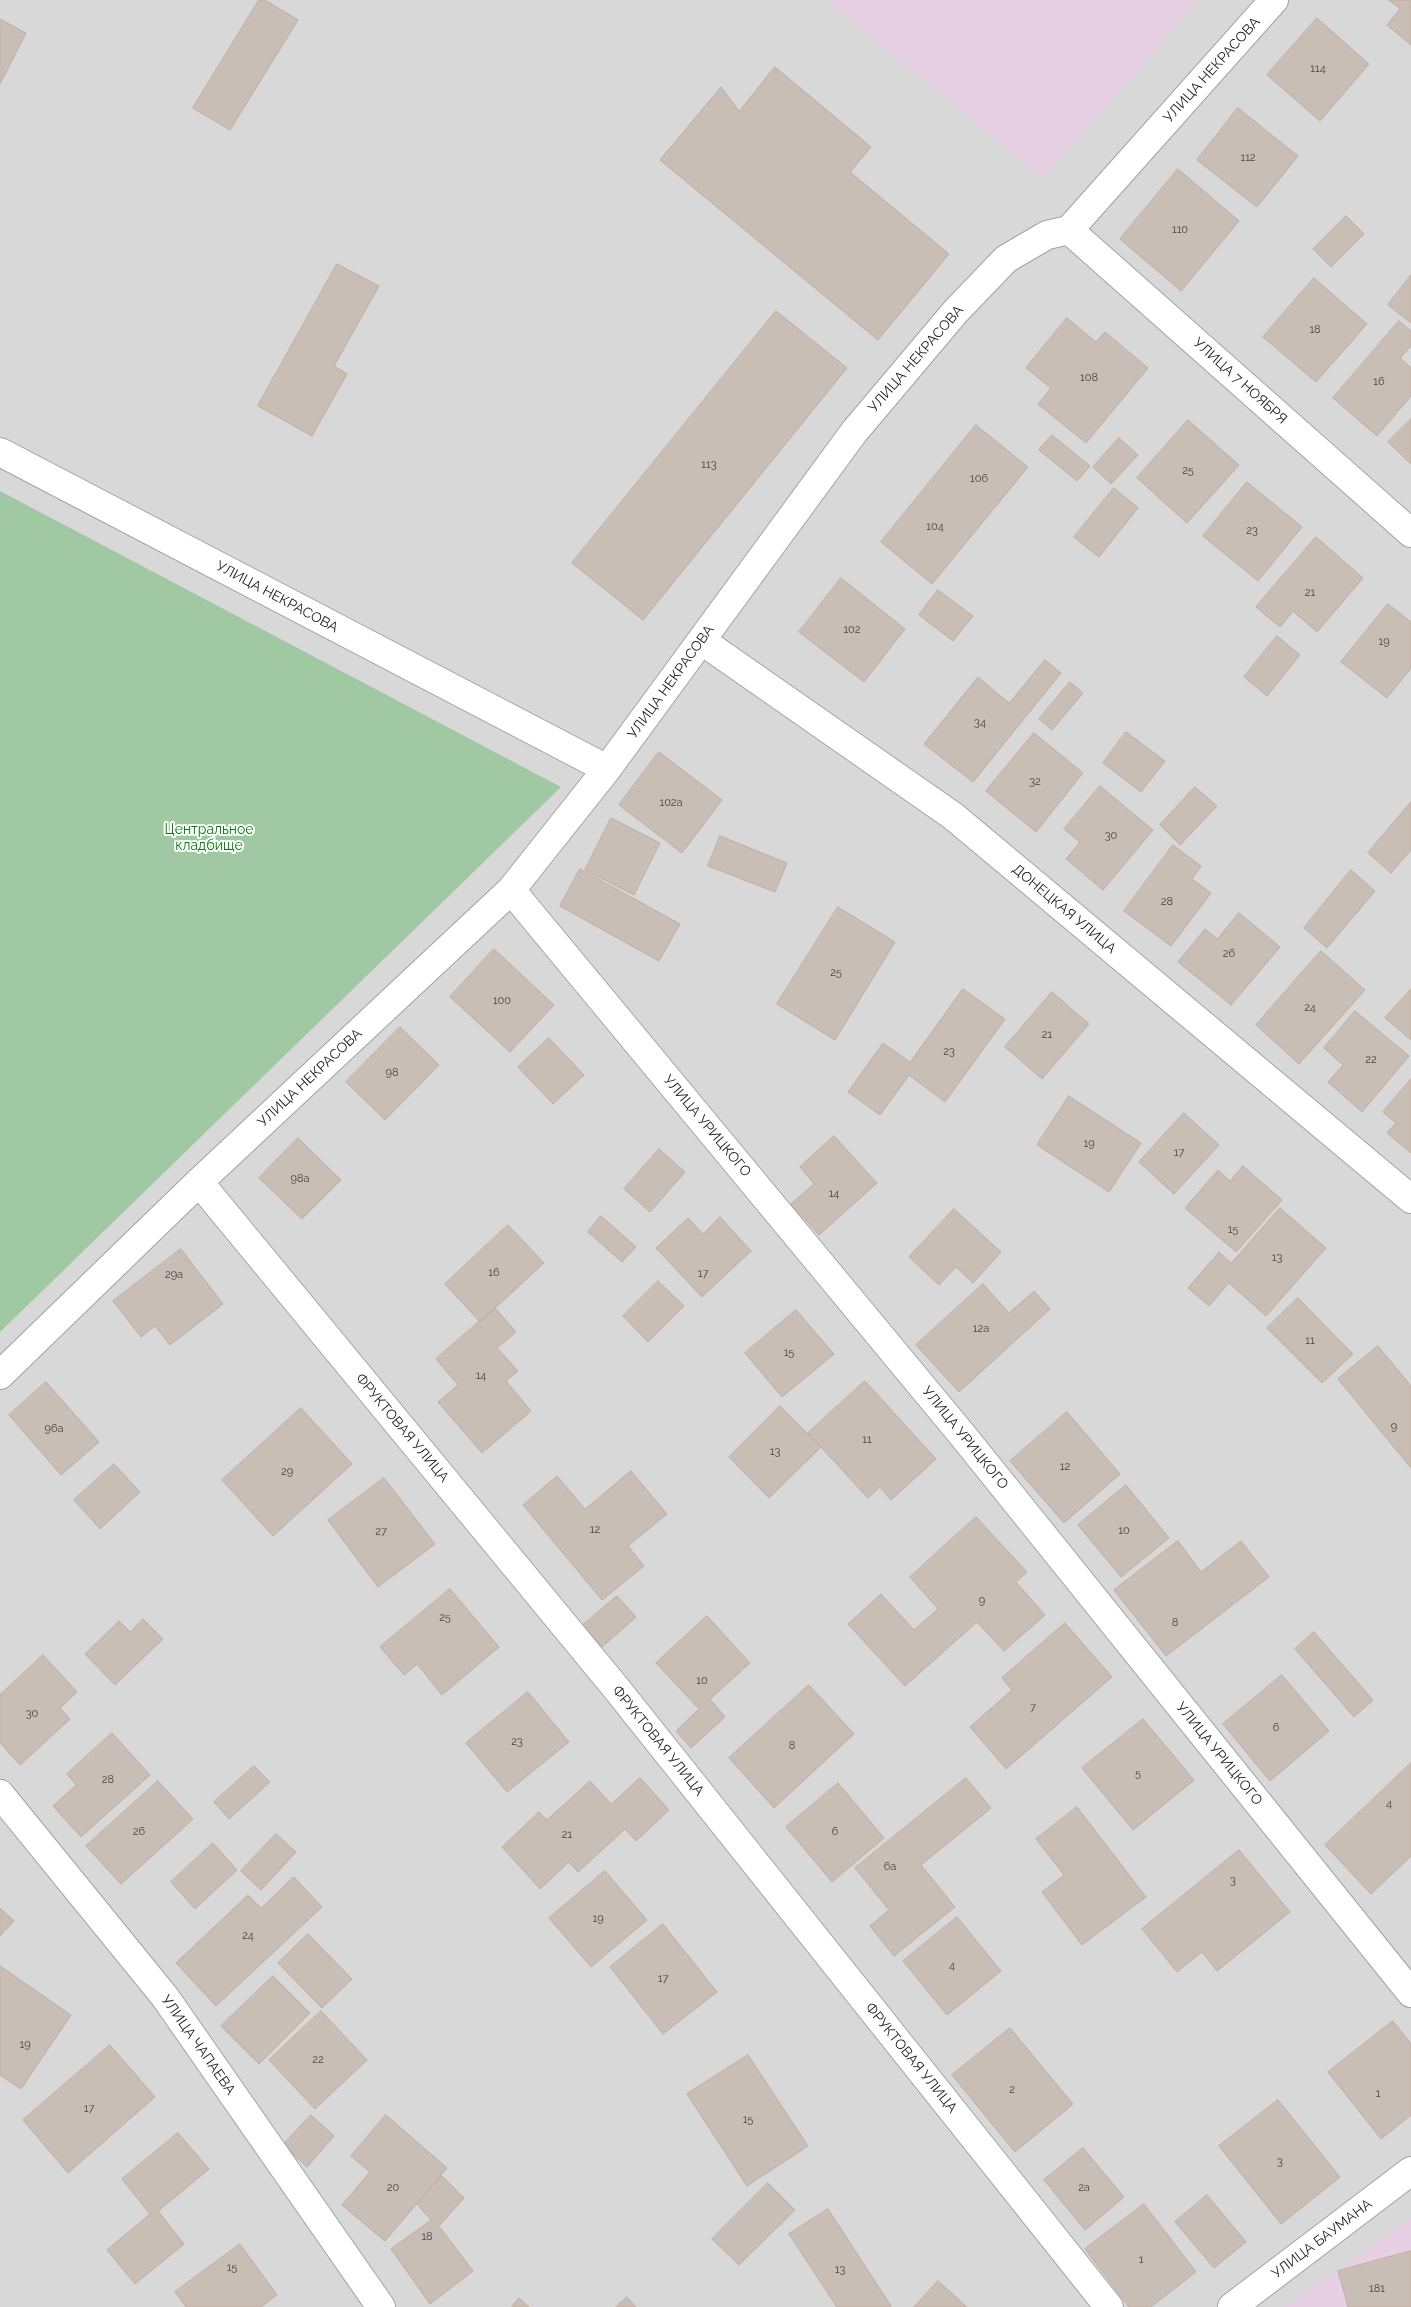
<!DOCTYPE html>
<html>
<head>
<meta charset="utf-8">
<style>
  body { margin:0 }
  canvas { display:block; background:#eee8df }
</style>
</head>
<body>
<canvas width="1411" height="2307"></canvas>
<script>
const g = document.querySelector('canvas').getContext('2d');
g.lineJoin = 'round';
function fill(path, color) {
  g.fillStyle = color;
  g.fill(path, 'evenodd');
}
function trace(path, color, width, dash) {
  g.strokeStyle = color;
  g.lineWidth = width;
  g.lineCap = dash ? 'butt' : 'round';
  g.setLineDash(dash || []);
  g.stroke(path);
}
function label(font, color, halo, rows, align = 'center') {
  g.font = font + ' Raleway,sans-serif';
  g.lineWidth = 4;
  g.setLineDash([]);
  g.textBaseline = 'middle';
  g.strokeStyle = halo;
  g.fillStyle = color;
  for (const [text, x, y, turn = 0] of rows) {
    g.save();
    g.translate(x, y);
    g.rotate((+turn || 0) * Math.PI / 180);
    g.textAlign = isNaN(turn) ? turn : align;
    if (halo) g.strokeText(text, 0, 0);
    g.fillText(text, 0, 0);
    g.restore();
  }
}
fill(new Path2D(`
  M0,0H1411V2307H0Z`), '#d9d8d8');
fill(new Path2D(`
  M827,0H1198L1044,178Z
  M1411,2219V2307H1286Z`), '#e7d0e4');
fill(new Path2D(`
  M0,491L561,787L0,1332Z`), '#9fc8a3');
const building = new Path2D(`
  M259,0H265L298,20L230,130L193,108Z
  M1389,0H1411V45L1387,25L1400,9Z
  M1317,18L1369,64L1320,121L1267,75Z
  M0,19L26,33L0,84Z
  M775,67L871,147L850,172L949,254L878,340L660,160L721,87L739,111Z
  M1238,108L1298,156L1257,207L1197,160Z
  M1178,169L1239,221L1181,291L1120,239Z
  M1346,216L1364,234L1331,267L1313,249Z
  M337,264L379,286L334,366L347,374L312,436L258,406Z
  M1411,275V323L1388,305Z
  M1314,278L1367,324L1316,382L1263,337Z
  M776,311L847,368L643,620L572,563Z
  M1067,318L1096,342L1105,332L1148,368L1086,443L1038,404L1051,388L1026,368Z
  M1399,321L1411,331V346L1400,358L1411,368V396L1377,436L1333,398Z
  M1411,419V464L1388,442Z
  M1188,420L1239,465L1187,523L1137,478Z
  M976,425L1028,467L932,584L881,542Z
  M1052,435L1090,466L1077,481L1039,450Z
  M1119,438L1138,455L1111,484L1093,467Z
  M1247,482L1302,527L1258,581L1203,536Z
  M1114,488L1138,508L1099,557L1074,537Z
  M1316,537L1363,578L1317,632L1293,611L1280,627L1256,607Z
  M841,578L905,629L864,682L799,632Z
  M938,590L973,616L953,641L919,615Z
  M1388,604L1411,622V668L1387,698L1341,662Z
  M1277,636L1300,655L1267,696L1244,677Z
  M1045,660L1061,673L973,782L924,744L978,677L1009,703Z
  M1070,682L1083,693L1052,730L1039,719Z
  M1126,732L1165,761L1141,792L1103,763Z
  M1034,733L1083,773L1036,832L986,791Z
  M659,752L722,800L682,853L619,805Z
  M1100,786L1153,830L1103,890L1066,859L1080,842L1064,829Z
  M1195,787L1217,806L1180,845L1160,825Z
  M1411,802V850L1391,873L1368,853Z
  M611,818L660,843L634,895L585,870Z
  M720,836L787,863L775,892L708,866Z
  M1173,845L1201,866L1192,879L1211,893L1171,946L1124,911Z
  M580,869L680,924L659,961L560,906Z
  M1351,870L1375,891L1327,948L1304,928Z
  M838,907L895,942L835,1040L777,1004Z
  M1239,913L1280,947L1231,1005L1178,962L1205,929L1217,939Z
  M494,949L554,1005L510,1052L450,997Z
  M1321,951L1365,990L1299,1064L1256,1025Z
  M963,989L1005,1019L945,1102L909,1075L880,1115L848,1092L883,1043L910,1062Z
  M1411,989V1040L1385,1018Z
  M1052,992L1089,1024L1042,1079L1005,1047Z
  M1355,1011L1409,1056L1362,1112L1328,1082L1343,1065L1324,1048Z
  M400,1027L439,1065L385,1120L346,1082Z
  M549,1038L584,1075L553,1104L518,1067Z
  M1411,1079V1153L1387,1133L1396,1123L1383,1112Z
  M1069,1096L1141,1143L1109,1192L1037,1145Z
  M1184,1113L1219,1145L1174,1194L1139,1162Z
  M834,1136L877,1183L819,1235L791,1204L814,1184L800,1167Z
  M298,1138L341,1180L302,1219L259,1178Z
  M659,1149L685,1172L650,1212L624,1189Z
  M1243,1166L1282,1200L1236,1252L1185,1208L1218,1170L1230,1181Z
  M1280,1208L1326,1248L1266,1316L1229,1283L1209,1306L1188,1288L1219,1252L1231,1263Z
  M954,1209L1001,1252L973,1283L956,1267L939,1285L909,1257Z
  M601,1216L636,1247L622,1262L588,1232Z
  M720,1217L751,1251L702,1297L656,1248L688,1218L703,1234Z
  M508,1225L544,1263L480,1322L445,1284Z
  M181,1249L223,1304L170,1345L155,1326L141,1337L113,1301Z
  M658,1281L684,1306L648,1342L623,1316Z
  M983,1284L1009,1313L1034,1291L1050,1309L959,1392L916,1345Z
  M1298,1298L1353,1354L1322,1383L1267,1328Z
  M495,1308L516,1332L497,1348L518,1371L506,1381L531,1411L482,1453L438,1402L458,1385L436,1359Z
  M796,1310L834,1354L782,1397L745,1353Z
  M1378,1346L1411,1386V1468L1338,1379Z
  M865,1381L936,1459L891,1500L880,1487L868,1498L808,1433Z
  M46,1382L99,1442L61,1475L9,1415Z
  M780,1406L821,1447L769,1498L729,1457Z
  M301,1408L352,1464L273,1536L222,1480Z
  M1067,1412L1120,1474L1064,1523L1010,1461Z
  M114,1464L140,1492L100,1529L74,1500Z
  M631,1471L667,1514L628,1546L644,1566L602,1600L523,1505L557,1476L585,1509Z
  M384,1478L435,1544L378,1587L328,1520Z
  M1126,1485L1169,1538L1121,1577L1078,1525Z
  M976,1517L1027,1572L1016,1582L1045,1615L1004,1651L977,1622L905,1686L848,1624L881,1594L914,1630L938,1609L910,1577Z
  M1178,1541L1201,1572L1241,1541L1269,1577L1166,1656L1114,1590Z
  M450,1589L499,1647L442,1695L417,1664L404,1675L380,1647Z
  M617,1596L636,1617L602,1647L583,1625Z
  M707,1616L750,1663L710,1699L725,1717L691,1748L676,1731L699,1709L656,1663Z
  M143,1619L163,1639L115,1685L85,1654L119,1621L130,1632Z
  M1065,1623L1112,1677L1006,1769L970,1727L1012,1690L1002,1678Z
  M1314,1632L1373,1700L1354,1717L1295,1649Z
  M43,1655L77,1692L60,1708L70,1719L20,1765L0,1743V1695Z
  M1282,1675L1329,1731L1270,1781L1223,1724Z
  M809,1685L854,1734L774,1808L729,1758Z
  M528,1692L569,1742L507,1792L466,1743Z
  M1143,1719L1194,1780L1133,1830L1082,1768Z
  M112,1733L150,1775L81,1837L53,1806L76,1785L67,1774Z
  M1411,1763V1856L1371,1894L1325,1845Z
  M254,1766L270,1782L229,1819L214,1802Z
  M640,1778L669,1810L636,1841L625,1829L578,1872L569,1862L540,1889L502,1847L539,1812L547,1820L590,1781L611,1804Z
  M966,1778L991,1808L921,1865L955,1907L894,1956L870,1926L889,1910L855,1868Z
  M158,1781L193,1819L121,1884L86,1846Z
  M838,1783L884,1838L832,1882L786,1827Z
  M1077,1807L1146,1897L1082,1945L1042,1892L1064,1875L1036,1839Z
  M276,1834L296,1852L261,1890L241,1871Z
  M213,1843L237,1870L195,1909L171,1882Z
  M1239,1850L1290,1912L1217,1971L1202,1952L1177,1972L1142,1929Z
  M605,1871L647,1920L591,1967L549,1918Z
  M294,1877L322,1907L216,2006L176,1963L248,1895L261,1908Z
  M0,1908L14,1921L0,1936Z
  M957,1917L1001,1971L947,2015L903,1961Z
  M663,1924L717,1992L663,2034L610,1967Z
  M308,1934L352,1979L322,2008L278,1963Z
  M0,1966L71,2015L21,2089L0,2075Z
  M273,1976L310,2013L259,2064L221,2026Z
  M321,2011L367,2060L315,2109L269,2060Z
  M1393,2021L1411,2044V2115L1381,2139L1328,2072Z
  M1010,2028L1073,2104L1015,2152L952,2075Z
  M110,2045L155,2097L68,2173L23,2120Z
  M748,2055L808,2146L747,2186L687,2094Z
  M1278,2100L1340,2177L1281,2224L1219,2146Z
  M311,2115L334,2136L307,2167L283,2145Z
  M386,2115L447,2168L385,2241L342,2205L370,2172L351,2156Z
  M178,2133L209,2169L158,2211L184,2244L135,2284L107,2250L150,2214L122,2179Z
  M1083,2148L1124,2197L1085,2230L1044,2180Z
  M442,2176L464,2198L439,2226L473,2271L430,2304L391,2249L431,2220L417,2204Z
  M768,2183L795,2210L739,2265L712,2239Z
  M1207,2195L1246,2242L1214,2268L1175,2222Z
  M1144,2204L1196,2272L1151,2307H1129L1085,2249Z
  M828,2209L891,2306L890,2307H837L789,2234Z
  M240,2244L277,2295L261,2307H186L175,2292Z
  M1411,2251V2307H1348L1338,2271Z
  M938,2281L967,2307H914Z
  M627,2297L636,2307H616Z
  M519,2298L529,2307H512Z`);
fill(building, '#c9beb5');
trace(building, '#c0ada1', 1);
const minor = new Path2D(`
  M1069,230L1411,533
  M0,452L607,769
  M702,641L953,816L1411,1199
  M511,890L964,1437L1411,1993
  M199,1182L616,1688L1109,2307
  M0,1375L199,1182L511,890L607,769L854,432L956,311L1006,259L1047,235L1069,230L1274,0
  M0,1794L165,1997L381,2307
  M1232,2307L1411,2171`);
trace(minor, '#a2a2a2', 30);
trace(minor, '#fff', 28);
label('11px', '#464442', null, [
  ["114",1318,69],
  ["112",1248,158],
  ["110",1180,230],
  ["18",1315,330],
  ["108",1089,378],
  ["16",1379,382],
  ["113",709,465],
  ["25",1188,471],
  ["106",979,479],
  ["104",935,527],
  ["23",1252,531],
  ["21",1310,593],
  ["102",852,630],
  ["19",1384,642],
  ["34",980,723],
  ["32",1035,782],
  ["102а",671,803],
  ["30",1111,836],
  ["28",1167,902],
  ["26",1229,954],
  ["25",836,973],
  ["100",502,1001],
  ["24",1310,1008],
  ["21",1047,1035],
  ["23",949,1052],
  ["22",1371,1060],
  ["98",392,1073],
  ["19",1089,1144],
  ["17",1179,1153],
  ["98а",300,1179],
  ["14",834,1194],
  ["15",1233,1230],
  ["13",1277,1258],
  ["16",494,1273],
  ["17",703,1274],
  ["29а",174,1275],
  ["12а",981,1329],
  ["11",1310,1341],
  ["15",789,1353],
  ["14",481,1376],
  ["9",1394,1427],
  ["96а",54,1429],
  ["11",867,1440],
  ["13",775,1452],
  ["12",1065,1467],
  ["29",287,1472],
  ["12",595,1530],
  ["10",1124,1531],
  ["27",381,1532],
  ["9",982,1601],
  ["25",445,1618],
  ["8",1175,1623],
  ["10",702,1681],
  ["7",1033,1708],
  ["30",32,1714],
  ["6",1276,1728],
  ["23",517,1742],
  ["8",792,1746],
  ["5",1138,1774],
  ["28",108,1780],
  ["4",1389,1804],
  ["26",139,1832],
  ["6",835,1832],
  ["21",567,1835],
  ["6а",890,1867],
  ["3",1233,1881],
  ["19",598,1919],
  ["24",248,1936],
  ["4",952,1966],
  ["17",663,1979],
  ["19",25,2045],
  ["22",318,2060],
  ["2",1012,2090],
  ["1",1378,2094],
  ["17",89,2109],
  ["15",748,2120],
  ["3",1280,2162],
  ["20",393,2188],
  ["2а",1084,2188],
  ["18",427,2237],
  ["1",1141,2260],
  ["15",232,2268],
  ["13",840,2270],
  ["181",1377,2289]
]);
label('14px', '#1b1b1b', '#fff', [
  ["УЛИЦА НЕКРАСОВА",1212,70,-48],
  ["УЛИЦА НЕКРАСОВА",916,359,-49],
  ["УЛИЦА 7 НОЯБРЯ",1240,381,42],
  ["УЛИЦА НЕКРАСОВА",277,597,28],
  ["УЛИЦА НЕКРАСОВА",671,682,-54],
  ["ДОНЕЦКАЯ УЛИЦА",1064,909,40],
  ["УЛИЦА НЕКРАСОВА",310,1078,-43],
  ["УЛИЦА УРИЦКОГО",707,1126,50],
  ["ФРУКТОВАЯ УЛИЦА",402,1428,50],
  ["УЛИЦА УРИЦКОГО",965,1438,51],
  ["ФРУКТОВАЯ УЛИЦА",658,1741,51],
  ["УЛИЦА УРИЦКОГО",1219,1754,51],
  ["УЛИЦА ЧАПАЕВА",198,2045,55],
  ["ФРУКТОВАЯ УЛИЦА",911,2058,51],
  ["УЛИЦА БАУМАНА",1322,2239,-37]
]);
label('14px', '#037e09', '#fff', [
  ["Центральное",209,830],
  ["кладбище",209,846]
]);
</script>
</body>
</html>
